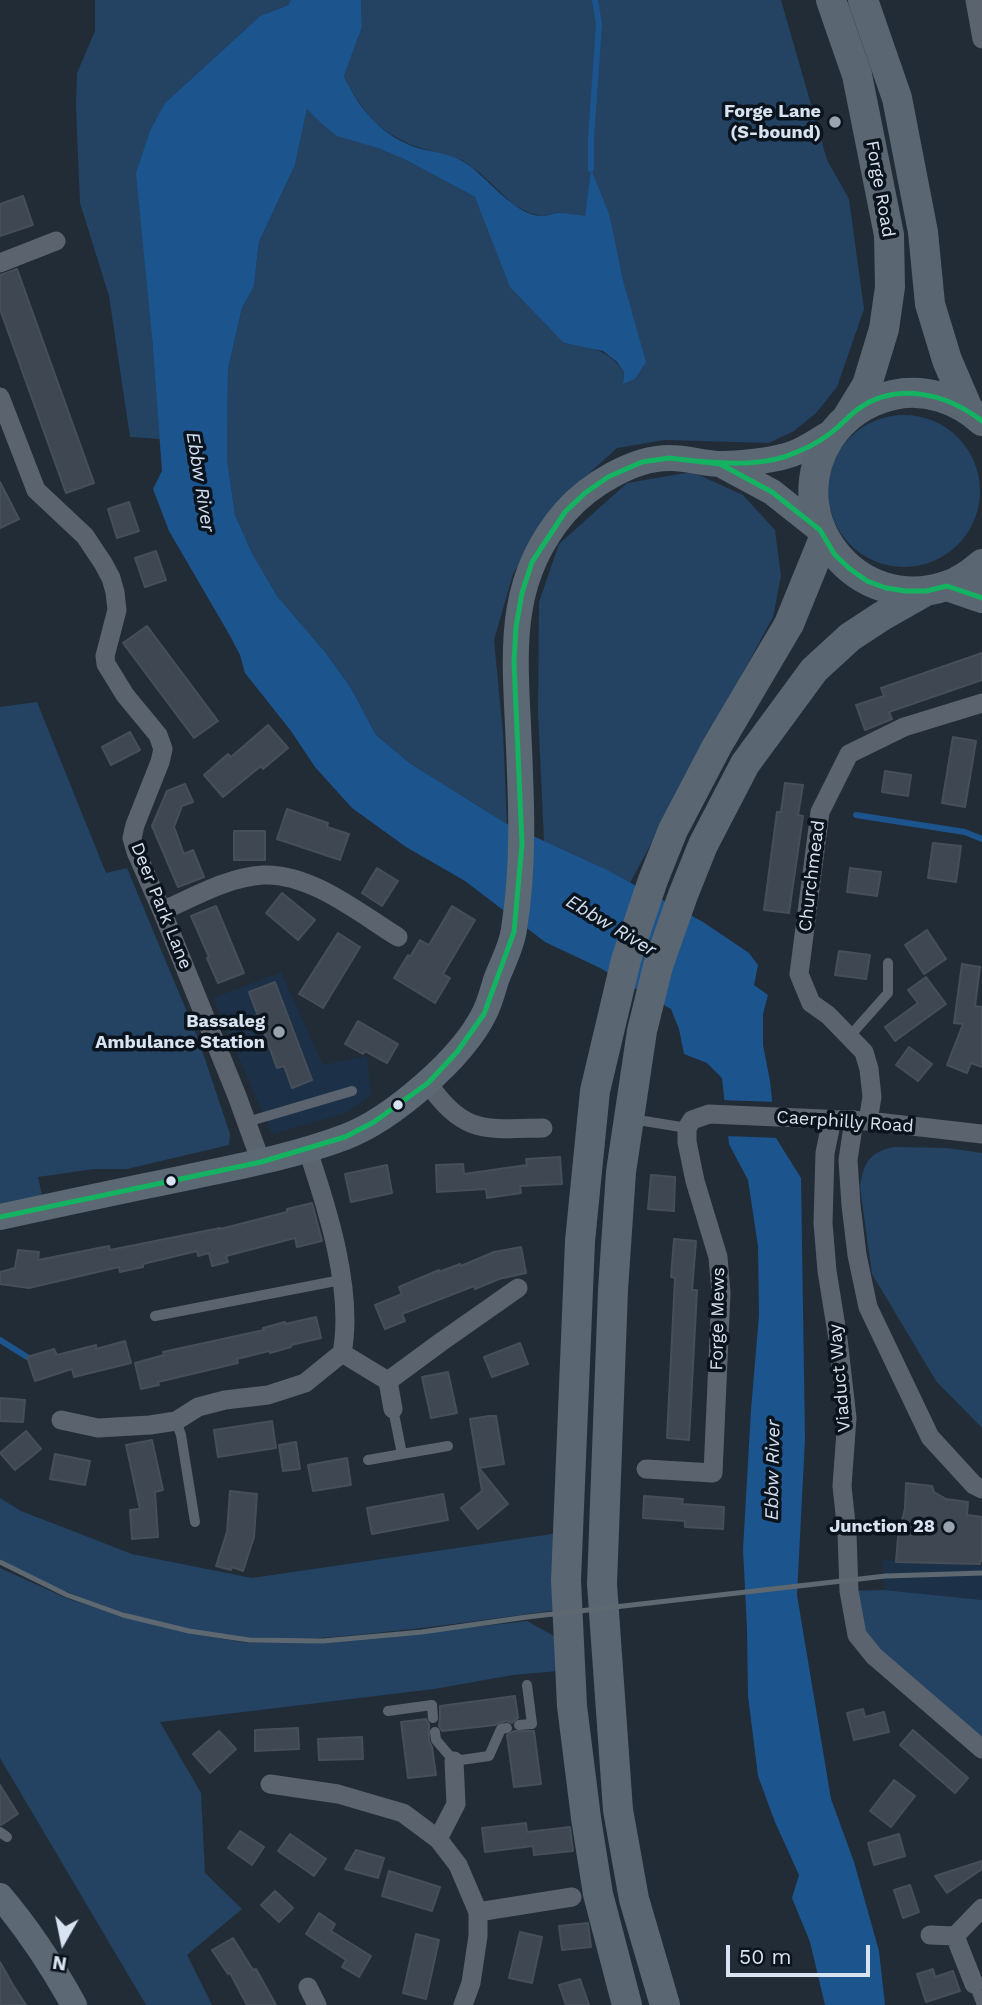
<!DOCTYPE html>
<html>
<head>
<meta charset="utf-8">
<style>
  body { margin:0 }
  #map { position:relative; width:982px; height:2005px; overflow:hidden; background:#212c37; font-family:"Work Sans",sans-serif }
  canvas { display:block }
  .north { position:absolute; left:28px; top:1907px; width:70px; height:70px; -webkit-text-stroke:5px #0b131c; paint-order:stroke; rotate:189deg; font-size:19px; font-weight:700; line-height:28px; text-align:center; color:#d7e3f0 }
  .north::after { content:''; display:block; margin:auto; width:24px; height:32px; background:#d7e3f0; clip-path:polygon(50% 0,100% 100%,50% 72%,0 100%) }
  .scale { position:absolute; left:726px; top:1945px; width:144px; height:32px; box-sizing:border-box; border:4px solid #d7e3f0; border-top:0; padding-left:9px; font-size:21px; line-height:24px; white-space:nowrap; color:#d7e3f0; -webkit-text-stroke:5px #0b131c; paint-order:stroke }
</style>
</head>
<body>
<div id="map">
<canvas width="982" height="2005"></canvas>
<div class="north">N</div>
<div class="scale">50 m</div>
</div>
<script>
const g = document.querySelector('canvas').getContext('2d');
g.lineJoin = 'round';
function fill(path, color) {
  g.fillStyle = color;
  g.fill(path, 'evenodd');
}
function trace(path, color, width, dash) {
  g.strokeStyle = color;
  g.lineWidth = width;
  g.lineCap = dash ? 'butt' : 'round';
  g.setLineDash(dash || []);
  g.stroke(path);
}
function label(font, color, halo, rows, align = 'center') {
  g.font = font + ' "Work Sans",sans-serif';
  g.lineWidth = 7;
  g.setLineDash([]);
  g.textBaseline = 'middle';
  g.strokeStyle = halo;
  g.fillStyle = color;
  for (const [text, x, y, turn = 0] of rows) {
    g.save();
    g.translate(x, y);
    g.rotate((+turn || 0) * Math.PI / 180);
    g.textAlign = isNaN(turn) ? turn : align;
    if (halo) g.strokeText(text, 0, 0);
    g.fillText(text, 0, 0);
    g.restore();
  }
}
fill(new Path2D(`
  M281,972L323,1065L367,1056L371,1096L345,1113L272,1134L213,998Z
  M882,1560L982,1566V1600L884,1590Z`), '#1c3148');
fill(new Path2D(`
  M95,0H291L288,5L260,16L165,103L152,337L160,439L130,437L109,296L80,203L76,108L77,73L95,31Z
  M361,0H781L827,160L849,199L864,309L837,387L816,413L794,431L769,443L665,440L617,448L552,507L513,574L494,640L503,733L507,824L411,764L376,735L351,688L326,653L277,596L252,553L235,515L227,459L228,369L242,308L254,286L259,242L295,165L307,108L321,123L406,160L475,197L564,343C593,349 605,347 624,372L623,383L635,379L624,284L619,261L591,171L585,217L557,213L542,216L530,213L514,205L480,173L462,160L411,145L390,134L372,121L351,90L344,76L362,27Z
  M828 491a76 76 0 1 1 152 0a76 76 0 1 1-152 0Z
  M692,472L743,495L775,530L781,576L773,617L630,883L544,841L538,713L539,602L559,544L627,483Z
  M37,702L106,873L127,868L199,1041L230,1134L229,1145L127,1169H94L38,1177L43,1200L0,1208V707Z
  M895,1147L947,1148L982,1153V1428L936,1381L872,1274L860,1187C863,1163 870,1151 895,1147Z
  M0,1498L21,1511L132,1554L252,1578L559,1533L557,1610C497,1618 437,1627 376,1633C334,1637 291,1642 248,1638C164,1630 73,1601 0,1559Z
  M0,1568L66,1598L123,1617L189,1633L248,1643L323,1642L422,1633L527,1621L554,1636L558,1671L513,1675L434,1689L160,1722L201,1793L205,1873L242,1909L187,1955L212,2005H146L0,1758Z
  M884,1590L982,1600V1749L874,1656L849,1591Z`), '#244262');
fill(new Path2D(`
  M291,0H361L362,27L344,76C359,109 382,137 418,148C433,152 451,154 464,162C487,176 514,216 542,216C548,216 553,213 558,213C567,213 576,215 585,216L591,169L609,214L624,284L646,362L635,379L623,384L624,372L617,362L603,351L564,343L510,287L475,197L406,160L378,148L337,136L321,123L307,109L295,165L259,242L254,286L242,308L228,369L227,459L235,515L252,553L277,596L326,653L351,688L376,735L411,764L507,824L607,870L703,922L749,953L758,965L754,985L768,995L763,1014V1045L770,1081L776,1138L801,1178L805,1439L797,1595L831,1799L854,1862L879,1951L885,2005H825L810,1942L792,1898L799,1875L775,1822L758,1776L748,1696L747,1629L743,1549L751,1410L759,1315L758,1246L748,1180L729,1144L722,1078L707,1063L684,1054L679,1029L671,1009L600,968L545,942L465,881L406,847L352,808L315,767L291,731L245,673L240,655L229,634L169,531L153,489L162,471L152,337L136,173L150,131L165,103L260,16L288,5Z`), '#1c548d');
fill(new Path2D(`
  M721,1100L776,1102L780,1138L725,1136Z`), '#212c37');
trace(new Path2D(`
  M591,169V138L599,24L595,0
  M856,815L965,832L982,839
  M0,1340L27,1357`), '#1c548d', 6);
const building = new Path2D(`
  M23,196L33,225L0,236V204Z
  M17,269L94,483L66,493L0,309V275Z
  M0,482L19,519L0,528Z
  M129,502L139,531L117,538L108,509Z
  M156,551L166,580L145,587L135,558Z
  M147,626L218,721L194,738L123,643Z
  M982,653V680L889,712L892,719L865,730L856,705L884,696L881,688Z
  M268,725L288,748L263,769L261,766L223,797L204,775L228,754L231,757Z
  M130,732L140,750L111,765L102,747Z
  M953,737L976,741L965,807L942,803Z
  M885,771L911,775L908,796L882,792Z
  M785,783L803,785L798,815L803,816L789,913L764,910L777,812H781Z
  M185,784L193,802L182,806L174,827L184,854L193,850L204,877L178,887L152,826L167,791Z
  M287,809L328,823L327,827L349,834L340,860L277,839Z
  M234,831H265V860H234Z
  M933,843L961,846L956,882L928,878Z
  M377,868L398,881L382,906L362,893Z
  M850,868L881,872L877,896L847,892Z
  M282,893L315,920L298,940L266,913Z
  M216,906L244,973L218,983L207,958L209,957L191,916Z
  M452,906L475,920L443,974L450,978L435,1003L394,978L408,955L410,957L420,940L429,945Z
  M927,930L946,959L924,974L905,945Z
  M338,933L360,947L323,1008L299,994Z
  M839,951L870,955L866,979L835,975Z
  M962,964L980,967L975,1006L982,1007V1067L971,1063L967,1073L947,1065L963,1024L954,1023Z
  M926,977L946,1004L895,1041L885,1027L918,1003L908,990Z
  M275,982L312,1080L292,1088L284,1066L277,1068L249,992Z
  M358,1021L398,1044L387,1063L365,1051L363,1054L345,1044Z
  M909,1047L932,1064L918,1081L896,1065Z
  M560,1157L562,1184L520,1186L521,1193L487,1198L486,1189L437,1192L436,1165L463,1164L464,1174L527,1165L526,1159Z
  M387,1165L392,1193L351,1202L345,1174Z
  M651,1175L675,1177L674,1211L648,1209Z
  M312,1203L322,1241L297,1247L295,1238L226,1256L228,1262L212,1266L209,1253L198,1256L197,1251L143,1264V1267L120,1272L119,1267L29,1288L0,1284V1272L15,1268L18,1250L39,1252L38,1260L109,1246L110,1250L220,1228V1229L287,1212V1209Z
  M674,1239L696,1241L692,1290H697L689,1440L667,1438L675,1278L671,1277Z
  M521,1247L526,1273L499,1279L475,1289L474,1286L402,1314L405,1321L385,1329L375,1305L402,1294L399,1287L439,1270V1272L460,1264L461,1266L494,1252Z
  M316,1317L321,1338L291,1345V1347L270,1353L269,1351L237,1359L238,1363L158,1382L159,1385L141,1389L135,1363L164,1355L163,1352L264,1330L263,1328L285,1322V1324Z
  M125,1341L131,1363L74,1377L72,1369L35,1381L27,1357L54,1349L57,1355L96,1345V1349Z
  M520,1343L528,1364L492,1377L484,1357Z
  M448,1372L457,1413L431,1418L422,1377Z
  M0,1398L25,1400L23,1422L0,1421Z
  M489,1416H496L504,1464L479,1468L508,1504L478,1529L461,1508L482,1491L470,1419Z
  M272,1421L276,1448L218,1457L214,1430Z
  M26,1431L41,1449L15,1470L0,1453Z
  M152,1440L163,1490L155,1492L158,1537L132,1539L130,1510L140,1509L126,1445Z
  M296,1442L300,1469L283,1471L279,1445Z
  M55,1454L90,1461L85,1485L50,1479Z
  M347,1458L351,1485L313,1491L308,1465Z
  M906,1483L932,1486L934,1492L946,1499L968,1502L967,1515L982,1517V1561H980V1564L896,1562L898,1537L905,1508Z
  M230,1491L257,1494L254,1537L243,1571L232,1567L231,1570L216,1566L227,1532Z
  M443,1494L448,1520L372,1534L367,1508Z
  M644,1496L683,1499L682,1504L724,1507L723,1529L685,1527V1521L643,1518Z
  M515,1696L518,1718L512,1723L506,1721L495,1725L442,1731L439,1726L440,1717V1706Z
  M863,1709L865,1717L884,1712L889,1732L854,1740L847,1713Z
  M426,1719L429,1724V1741L432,1747L436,1775L408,1778L401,1722Z
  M298,1728L299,1749L255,1751V1730Z
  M913,1730L968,1778L955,1793L900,1745Z
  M219,1731L236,1749L210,1773L193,1754Z
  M514,1731H534L541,1784L514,1787L507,1735Z
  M362,1737L363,1759L319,1760L318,1739Z
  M894,1780L915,1796L891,1827L870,1811Z
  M0,1785L18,1814L1,1825H0Z
  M526,1823L527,1832L570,1827L573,1851L534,1855L533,1846L485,1852L482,1828Z
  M240,1831L264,1847L252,1865L228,1848Z
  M290,1834L326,1859L314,1876L278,1851Z
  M899,1834L905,1856L874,1865L868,1843Z
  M356,1850L384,1858L378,1878L345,1869Z
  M982,1861V1869L947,1893L935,1876Z
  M389,1871L440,1887L432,1911L382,1896Z
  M910,1885L919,1912L903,1918L894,1890Z
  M275,1891L293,1908L279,1922L261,1905Z
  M319,1913L335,1924L331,1931L371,1956L359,1977L342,1967L346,1960L306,1934Z
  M588,1923L591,1947L562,1950L559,1926Z
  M520,1932L542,1937L532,1983L509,1978Z
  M416,1934L439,1940L426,1999L403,1993Z
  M233,1938L253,1970L256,1969L276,2005H247L230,1973L228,1974L212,1950Z
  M0,1962L13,1985L26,2005H0Z
  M933,1969L935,1977L953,1971L960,1991L926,2002L917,1974Z
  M580,1979L589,2005H566L559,1985Z`);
fill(building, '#3f4852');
trace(building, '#464f59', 2);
trace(new Path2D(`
  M849,1037L888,993V963
  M635,1115L638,1120L687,1128
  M247,1122L352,1091
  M155,1316L341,1280
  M393,1409L402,1454L448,1446
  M176,1421L181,1435L195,1522
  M368,1460L402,1454
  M388,1711L432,1705L433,1718
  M519,1725L532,1724L527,1685
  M435,1732L436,1740L454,1761L489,1756L501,1729L507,1728
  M0,1832L7,1837
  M974,1984L982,2005`), '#5b646e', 10);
trace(new Path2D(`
  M975,0L982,39
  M0,263L56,241
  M0,397L36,490L85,536L103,563L111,578L115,592L117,610L105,656L106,664L125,695L158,735L163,749L160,762L135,825L132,838L136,852L162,911L237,1096L261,1162
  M162,911C194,897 228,877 263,875C311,873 359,913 398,937
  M428,1083C463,1135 486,1129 543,1128
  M832,1119L825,1153L823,1223L827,1271L838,1339L847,1418L842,1486L847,1533L849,1591L857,1635L874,1656L982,1749
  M854,1120L848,1160L851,1205L857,1255L868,1307L930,1437L974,1485L982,1489
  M868,1121L872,1097L869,1069L864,1052L828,1015L811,1003L799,974L820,812L849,754L904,727L982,703
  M342,1353L388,1381L393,1409
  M388,1381L441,1342L518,1288
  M61,1420L98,1428L150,1425L176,1421L198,1407L225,1400L268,1395L305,1383L342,1353C354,1291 327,1207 307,1148
  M646,1469L713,1473L721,1293L718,1257L695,1181L687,1142V1128L692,1120L709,1114L868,1121L982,1134
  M270,1784L338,1794L403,1813L438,1839L458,1865L478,1912V1936L471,1983L463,2005
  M438,1839L456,1804L454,1761
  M478,1912L572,1897
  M930,1935L955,1936
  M974,1984L955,1936L982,1908
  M308,1987L317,2005`), '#5b646e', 19);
trace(new Path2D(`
  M720,464L772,492L820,530
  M0,1217C60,1204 120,1191 180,1179C235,1167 292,1157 345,1137C392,1119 463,1058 485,1012C490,1002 493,990 496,980C502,964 512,946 514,929C525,861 521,793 518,725C514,645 509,577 565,512C589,485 634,457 671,458C689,458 707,465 725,464C747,463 772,461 792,454C807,449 821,438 834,431
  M0,1896C29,1930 53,1967 74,2005`), '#5c6873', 26);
trace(new Path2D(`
  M831,0L857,75L889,235L890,287L884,329L867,385L848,416
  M863,0L897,98L923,232L930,304L947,360L968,409
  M982,421C958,399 925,388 893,395C867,401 844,416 829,439C779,518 857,616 946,586C960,582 971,573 982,564
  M947,586L982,598
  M627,2005L598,1894L586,1818L572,1706L566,1580L580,1241L595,1091L626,960L653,880L673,830L717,746L789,624L824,538
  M665,2005L634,1899L618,1810L602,1584L613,1290L621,1172L642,1031L658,966L683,895L703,845L745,764L814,670L850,637L882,616L926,591`), '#5a6671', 30);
trace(new Path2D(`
  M0,1562L67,1595L123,1615L189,1631L249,1640L323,1641L422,1632L527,1617L886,1576L982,1573`), '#5d6870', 5);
trace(new Path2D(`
  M697,461C730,464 767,466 797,452C812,446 827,437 838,427C845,421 851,414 858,409C898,381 947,394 982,421
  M0,1217L261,1162L345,1137L374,1122L428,1083L457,1052L484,1014L514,932L522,844L514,662L516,627L522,593L532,562L565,512L585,493L608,477L642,462L669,458L720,464L772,492L820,530L835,555L850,569L867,581L886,588L906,591H926L947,586L982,598`), '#13b361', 5);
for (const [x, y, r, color] of [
  [835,122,7,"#97a3af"],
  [279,1032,7,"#97a3af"],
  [398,1105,6,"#d7e3f0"],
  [171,1181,6,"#d7e3f0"],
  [949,1527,7,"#97a3af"]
]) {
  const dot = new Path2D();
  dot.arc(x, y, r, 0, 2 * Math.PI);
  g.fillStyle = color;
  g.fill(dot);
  trace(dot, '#0b131c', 2.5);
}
label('bold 18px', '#d7e3f0', '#0b131c', [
  ["Forge Lane",821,112],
  ["(S-bound)",821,133],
  ["Bassaleg",265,1022],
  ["Ambulance Station",265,1043],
  ["Junction 28",935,1527]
], 'right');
label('18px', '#d7e3f0', '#0b131c', [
  ["Forge Road",880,189,80],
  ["Churchmead",812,876,-83],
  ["Deer Park Lane",161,906,68],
  ["Caerphilly Road",845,1122,4],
  ["Forge Mews",718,1319,-89],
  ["Viaduct Way",840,1378,-95]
]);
label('italic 19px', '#d1e0f2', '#0b131c', [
  ["Ebbw River",200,482,81],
  ["Ebbw River",611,926,31],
  ["Ebbw River",773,1470,-89]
]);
</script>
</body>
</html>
